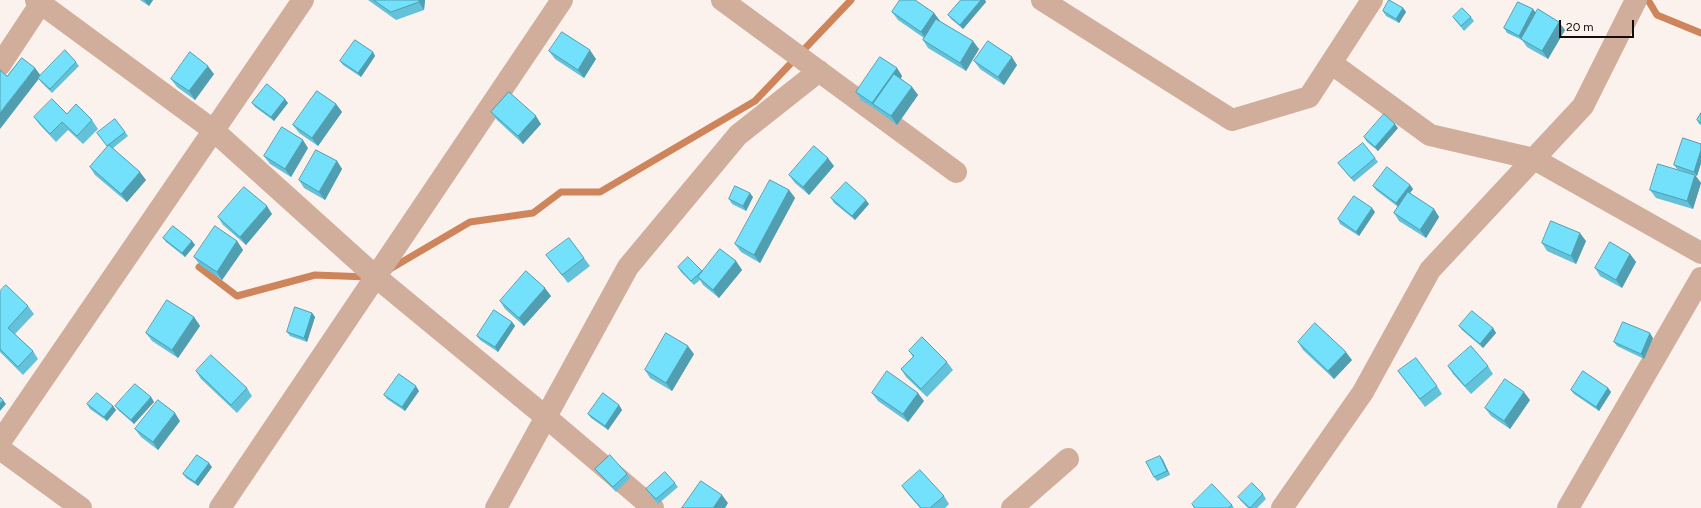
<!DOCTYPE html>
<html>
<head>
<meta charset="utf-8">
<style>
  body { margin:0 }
  #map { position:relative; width:1701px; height:508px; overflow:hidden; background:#fcf2ed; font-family:Figtree,sans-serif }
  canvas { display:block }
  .scale { position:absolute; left:1559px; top:20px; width:75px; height:18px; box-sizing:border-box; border:2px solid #140c08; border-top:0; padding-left:5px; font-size:12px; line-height:14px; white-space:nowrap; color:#140c08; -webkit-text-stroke:3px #fcf2ed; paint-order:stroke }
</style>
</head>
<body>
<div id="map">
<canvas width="1701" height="508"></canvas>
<div class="scale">20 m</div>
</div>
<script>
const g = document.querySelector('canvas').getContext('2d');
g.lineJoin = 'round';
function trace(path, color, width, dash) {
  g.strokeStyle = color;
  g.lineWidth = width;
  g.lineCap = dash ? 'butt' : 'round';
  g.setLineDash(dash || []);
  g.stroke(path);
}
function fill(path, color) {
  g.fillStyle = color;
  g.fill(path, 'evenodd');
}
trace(new Path2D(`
  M1648,0L1657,15L1701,33
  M199,267L237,296L315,275L368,277
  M390,269L470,222L533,213L561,192H600L755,101L851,0`), '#ce855b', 7);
trace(new Path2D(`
  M36,0L213,130L376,277L547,418L653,508
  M722,0L956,172
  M1042,0L1232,120L1309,97L1372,0
  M1331,63L1430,135L1534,159L1701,253
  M0,65L43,0
  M0,442L303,0
  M0,449L81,508
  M220,508L562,0
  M496,508L628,267L738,135L819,71
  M1012,508L1068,459
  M1282,508L1363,392L1430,270L1583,106L1636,0
  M1568,508L1701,278`), '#d0ae9b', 22);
fill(new Path2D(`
  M140,0H153L149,6Z
  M368,0H425L424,10L396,20Z
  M961,0H985L986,2L963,29L951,19L948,15Z
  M1403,8L1406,12L1399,23L1386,16L1383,11Z
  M892,12L934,13L940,21L979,49L966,71L928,48L923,40L924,38L898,20Z
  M1536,13L1533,19L1565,30L1548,59L1527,47L1522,40L1507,33L1504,28Z
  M1453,17H1471L1474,21L1464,31L1456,21Z
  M549,51L596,59L584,78L555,59Z
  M373,52L375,56L361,77L343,65L340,61Z
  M974,61L1017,65L1004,85L980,69Z
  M76,62L79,66L52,93L41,82L39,79L7,76L35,68L40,76Z
  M897,68L902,76L901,79L912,87L918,95L897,125L878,111L861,100L856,92Z
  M214,74L195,100L177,87L171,79Z
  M252,103H288L274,121L255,107Z
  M336,104L342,112L318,146L299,133L293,125Z
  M491,112L541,124L523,144L497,120Z
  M1701,113V125L1699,124L1697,120Z
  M67,114L92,120L98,129L83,144L68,130L56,142L40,125L34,117Z
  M1398,128L1378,151L1367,142L1364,137Z
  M125,132L128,136L113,148L146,180L127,202L95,175L90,167L108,147L97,133Z
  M1701,144V163L1697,176L1695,175L1701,183L1693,209L1656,198L1650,190L1693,175L1677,169L1674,165Z
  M308,148L291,177L270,164L264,156Z
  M1375,158L1378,162L1354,182L1338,163Z
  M337,161L342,169L325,200L304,188L299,180Z
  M834,166L809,195L795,183L789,175Z
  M1410,185L1413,189L1410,193L1434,209L1439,217L1426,238L1399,221L1394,213L1398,207L1376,190L1373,186Z
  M789,190L795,198L760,263L741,252L735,244Z
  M753,197L746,211L732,204L729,199Z
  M831,198L869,204L855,220L834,203Z
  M1375,212L1359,236L1340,224L1338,219Z
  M272,214L246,245L223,225L218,217Z
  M163,238L192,241L195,245L185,257L166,242Z
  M237,241L243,250L222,280L200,265L194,257Z
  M1586,241L1576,264L1547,251L1542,243Z
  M1630,254L1636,262L1622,288L1600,276L1595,268Z
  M546,255L584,258L590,266L568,283Z
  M688,257L702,271L736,261L742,270L719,298L703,285L700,280L694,285L681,272L678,267Z
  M0,291L28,306L34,314L15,334L33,351L38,359L23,375L0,352Z
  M551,296L524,326L505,309L500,301Z
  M312,313L315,317L307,342L290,336L287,332Z
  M194,317L200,326L178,358L152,341L146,333Z
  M512,322L515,326L498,352L480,340L477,336Z
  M1459,326L1493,328L1496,333L1483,348L1462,330Z
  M1653,338L1644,359L1617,346L1614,342Z
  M1298,342L1352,360L1334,379L1303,350Z
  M909,351L947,362L953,370L927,397L906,377L901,369L913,357Z
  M694,354L672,391L650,378L645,370Z
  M1448,366H1488L1493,374L1471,394L1453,374Z
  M196,371L247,388L252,396L237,413L201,379Z
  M1398,371L1437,386L1442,394L1425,407Z
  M1608,388L1611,392L1599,411L1574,394L1571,390Z
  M419,391L405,411L387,399L384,395Z
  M872,393L924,401L908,422L878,401Z
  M151,397L154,402L134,424L118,410L115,406Z
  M1530,400L1510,429L1491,416L1485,408Z
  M87,404L113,406L116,410L107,421L90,409Z
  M619,405L622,410L608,430L591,418L588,414Z
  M180,421L158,450L141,437L135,429Z
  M1160,456L1163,460L1170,475L1157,481L1154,477Z
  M212,467L198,486L186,478L183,474Z
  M595,469L627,474L630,478L616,492L598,473Z
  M675,483L678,487L658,504L646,489Z
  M902,486L944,496L949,504L945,508H920L908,494Z
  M1263,494L1266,499L1257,508H1248L1241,501L1238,497Z
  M1192,504L1232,505L1234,508H1194Z`), '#63c2d9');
fill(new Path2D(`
  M144,0H153L149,6Z
  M419,0H425L424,10L419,2Z
  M981,0H985L986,2L963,29L960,25Z
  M1403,8L1406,12L1399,23L1396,19Z
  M1533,9L1536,13L1522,40L1519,36Z
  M934,13L940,21L927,40L921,32Z
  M1559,22L1565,30L1548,59L1542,51Z
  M973,41L979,49L966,71L960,63Z
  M590,50L596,59L584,78L578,70Z
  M373,52L375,56L361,77L358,73Z
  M1012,57L1017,65L1004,85L998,77Z
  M208,66L214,74L195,100L189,91Z
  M35,68L41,76L0,129V113Z
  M897,68L902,76L880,109L873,104L878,111L872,103Z
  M912,87L918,95L897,125L891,116Z
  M285,99L288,103L274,121L271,117Z
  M336,104L342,112L318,146L312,138Z
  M536,116L541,124L523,144L518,136Z
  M1395,124L1398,128L1378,151L1375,147Z
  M303,140L308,148L291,177L285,169Z
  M1701,150V162H1700L1701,163L1697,176L1694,172Z
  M828,158L834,166L809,195L803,187Z
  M337,161L342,169L325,200L319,192Z
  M140,172L146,180L127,202L121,194Z
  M1695,175L1701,183L1693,209L1687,201Z
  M1410,185L1413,189L1399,208L1396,203Z
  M789,190L795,198L760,263L754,255Z
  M750,193L753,197L746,211L743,206Z
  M866,200L869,204L855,220L852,216Z
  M267,206L272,214L246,245L240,237Z
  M1372,208L1375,212L1359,236L1356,232Z
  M1434,209L1439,217L1426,238L1420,230Z
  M1580,233L1586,241L1576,264L1571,256Z
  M192,241L195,245L185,257L182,253Z
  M237,241L243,250L222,280L217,272Z
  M1630,254L1636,262L1622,288L1616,280Z
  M736,261L742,270L719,298L713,290Z
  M545,288L551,296L524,326L519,318Z
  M312,313L315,317L307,342L304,338Z
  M194,317L200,326L178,358L172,350Z
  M512,322L515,326L498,352L495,347Z
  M1493,328L1496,333L1483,348L1480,344Z
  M1650,333L1653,338L1644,359L1641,354Z
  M688,346L694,354L672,391L666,383Z
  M1346,352L1352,360L1334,379L1328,371Z
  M416,386L419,391L405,411L402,407Z
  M1608,388L1611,392L1599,411L1596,407Z
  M1524,392L1530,400L1510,429L1504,421Z
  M918,393L924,401L908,422L903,414Z
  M151,397L154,402L134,424L131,420Z
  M3,400L6,404L0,411V404Z
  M619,405L622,410L608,430L605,426Z
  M113,406L116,410L107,421L104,417Z
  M175,413L180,421L158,450L153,442Z
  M1160,456L1163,460L1170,475L1167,471Z
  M209,463L212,467L198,486L195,482Z
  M722,495L728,503L725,508H713Z`), '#509eb0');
const building = new Path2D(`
  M374,0H419V2L391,12Z
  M900,0H915L934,13L921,32L892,12Z
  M961,0H981L960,25L948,15Z
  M1389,0L1403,8L1396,19L1383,11Z
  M1518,2L1533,9L1519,36L1504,28Z
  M1462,8L1471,17L1461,26L1453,17Z
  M1538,9L1559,22L1542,51L1521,39Z
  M936,19L973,41L960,63L923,40Z
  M562,32L590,50L578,70L549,51Z
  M355,40L373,52L358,73L340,61Z
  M988,41L1012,57L998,77L974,61Z
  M65,50L76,62L50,89L38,78Z
  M190,52L208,66L189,91L171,79Z
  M880,57L897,68L872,103L856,92Z
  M22,58L35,68L0,113V70L7,76Z
  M894,74L912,87L891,116L873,104Z
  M267,84L285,99L271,117L252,103Z
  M317,91L336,104L312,138L293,125Z
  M509,92L536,116L518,136L491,112Z
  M52,99L67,114L76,104L92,120L77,136L62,122L50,134L34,117Z
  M1701,113V123L1697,120Z
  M1384,114L1395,124L1375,147L1364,137Z
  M115,119L125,132L107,146L97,133Z
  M282,127L303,140L285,169L264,156Z
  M1683,138L1701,144V150L1694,172L1674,165Z
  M1363,143L1375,158L1351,178L1338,163Z
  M109,145L140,172L121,194L90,167Z
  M814,146L828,158L803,187L789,175Z
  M316,150L337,161L319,192L299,180Z
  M1658,164L1695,175L1687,201L1650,190Z
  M1387,167L1410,185L1396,203L1373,186Z
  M770,180L789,190L754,255L735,244Z
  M846,182L866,200L852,216L831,198Z
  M735,186L750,193L743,206L729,199Z
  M244,187L267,206L240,237L218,217Z
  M1408,192L1434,209L1420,230L1394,213Z
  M1354,196L1372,208L1356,232L1338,219Z
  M1551,221L1580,233L1571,256L1542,243Z
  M173,226L192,241L182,253L163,238Z
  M215,226L237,241L217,272L194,257Z
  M569,238L584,258L562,275L546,255Z
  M1610,242L1630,254L1616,280L1595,268Z
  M720,249L736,261L713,290L698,277Z
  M688,257L702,271L691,281L678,267Z
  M526,271L545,288L519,318L500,301Z
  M6,285L28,306L8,328L33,351L18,367L0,349V291Z
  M167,300L194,317L172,350L146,333Z
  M295,307L312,313L304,338L287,332Z
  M494,310L512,322L495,347L477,336Z
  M1472,311L1493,328L1480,344L1459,326Z
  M1623,322L1650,333L1641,354L1614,342Z
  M1315,323L1346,352L1328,371L1298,342Z
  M666,333L688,346L666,383L645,370Z
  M922,337L947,362L921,389L901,369L914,356L909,351Z
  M1471,346L1488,366L1465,386L1448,366Z
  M211,355L247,388L231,405L196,371Z
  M1416,358L1437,386L1420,399L1398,371Z
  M887,371L918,393L903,414L872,393Z
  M1583,371L1608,388L1596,407L1571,390Z
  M399,374L416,386L402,407L384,395Z
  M1505,379L1524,392L1504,421L1485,408Z
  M135,384L151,397L131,420L115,406Z
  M97,393L113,406L104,417L87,404Z
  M603,393L619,405L605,426L588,414Z
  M0,397L3,400L0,404Z
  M158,400L175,413L153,442L135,429Z
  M197,455L209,463L195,482L183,474Z
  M610,455L627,474L613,487L595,469Z
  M1160,456L1167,471L1154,477L1146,462Z
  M920,470L944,496L930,508H921L902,486Z
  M665,472L675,483L656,499L646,489Z
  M701,481L722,495L713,508H682Z
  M1252,483L1263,494L1250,508L1238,497Z
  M1212,484L1232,505L1228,508H1195L1192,504Z`);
fill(building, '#73e1fc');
trace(building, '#509eb0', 1);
</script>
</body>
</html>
